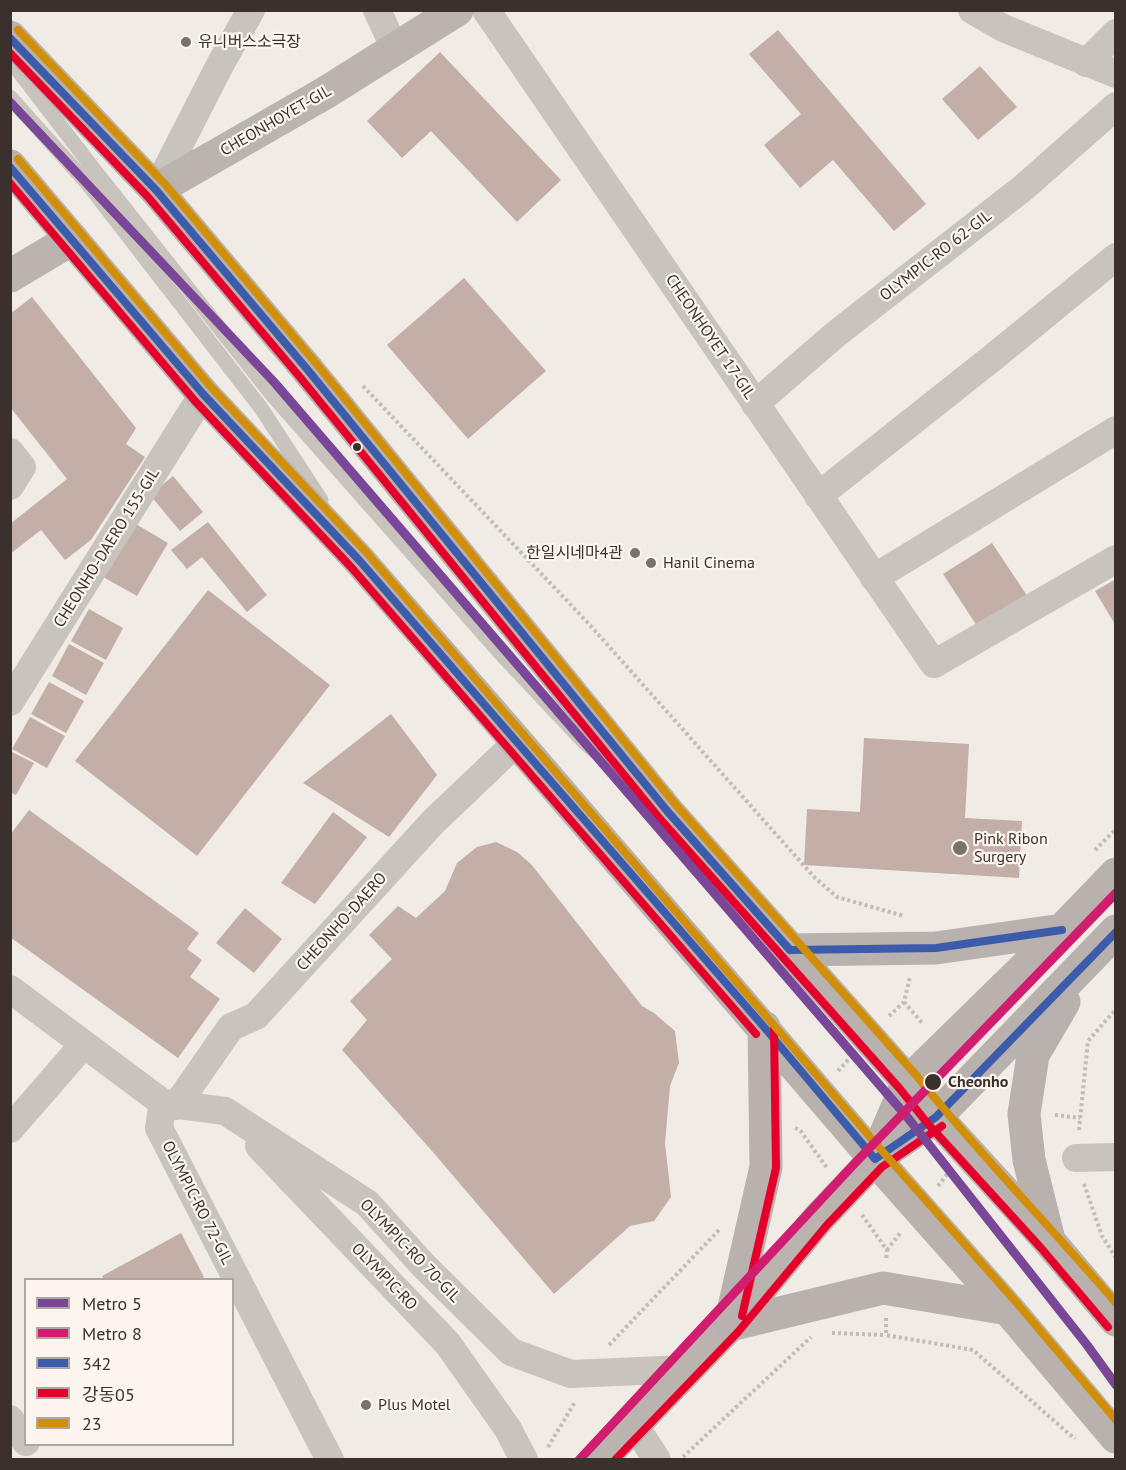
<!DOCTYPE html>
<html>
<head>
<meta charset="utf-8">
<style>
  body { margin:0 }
  #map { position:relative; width:1126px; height:1470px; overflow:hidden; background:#f0ebe5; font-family:"PT Sans","Noto Sans KR",sans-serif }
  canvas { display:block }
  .frame { position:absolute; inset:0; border:12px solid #3b302b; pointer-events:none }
  .legend { position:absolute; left:24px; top:1278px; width:210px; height:168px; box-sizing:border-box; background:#fbf5ee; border:2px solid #aea6a0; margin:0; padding:8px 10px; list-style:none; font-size:18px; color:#3b302b }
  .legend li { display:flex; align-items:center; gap:12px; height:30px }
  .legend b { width:30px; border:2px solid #aea6a0 }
</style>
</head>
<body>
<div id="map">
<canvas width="1126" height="1470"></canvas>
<div class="frame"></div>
<ul class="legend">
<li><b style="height:8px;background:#794698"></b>Metro 5</li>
<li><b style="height:8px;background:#d11d70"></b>Metro 8</li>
<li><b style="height:8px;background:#3d5bab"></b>342</li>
<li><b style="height:8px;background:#e4002b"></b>강동05</li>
<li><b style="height:8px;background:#d18e09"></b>23</li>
</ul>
</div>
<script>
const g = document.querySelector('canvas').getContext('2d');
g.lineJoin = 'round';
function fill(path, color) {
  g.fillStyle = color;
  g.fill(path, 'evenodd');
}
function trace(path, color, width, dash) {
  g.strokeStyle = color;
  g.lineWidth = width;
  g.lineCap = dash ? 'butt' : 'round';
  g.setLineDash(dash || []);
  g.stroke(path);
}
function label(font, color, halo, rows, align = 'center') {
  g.font = font + ' "PT Sans","Noto Sans KR",sans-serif';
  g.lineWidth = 4.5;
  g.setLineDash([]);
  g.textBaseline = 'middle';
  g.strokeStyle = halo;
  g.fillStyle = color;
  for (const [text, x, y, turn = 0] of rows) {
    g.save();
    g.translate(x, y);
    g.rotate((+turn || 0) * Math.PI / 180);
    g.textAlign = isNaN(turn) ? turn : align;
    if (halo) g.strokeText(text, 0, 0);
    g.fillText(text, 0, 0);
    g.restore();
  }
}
fill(new Path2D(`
  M778,30L926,204L894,231L833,160L800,188L764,145L801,114L749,54Z
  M440,52L561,180L517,222L431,131L402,158L367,121Z
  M980,66L1017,107L978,140L942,99Z
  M464,278L546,371L468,439L387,345Z
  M32,297L136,428L126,444L145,457L91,540L65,560L41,530L10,554V524L67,479L10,407V314Z
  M173,476L203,512L180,531L150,495Z
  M208,522L267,595L247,612L202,557L187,569L171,550Z
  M134,523L168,543L137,596L103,577Z
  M992,543L1030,600L979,629L943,574Z
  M1116,579V626L1095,591Z
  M208,590L330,685L197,856L75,761Z
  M89,609L123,628L106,660L71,641Z
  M69,644L104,663L86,695L52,676Z
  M49,682L84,701L66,733L31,714Z
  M391,714L437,775L389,837L303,783Z
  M30,717L65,736L47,768L12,749Z
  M864,738L969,744L965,818L1022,821L1019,878L804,865L807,809L860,812Z
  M10,751L34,763L16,795L10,792Z
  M29,810L199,933L187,949L202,960L190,977L220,999L178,1058L10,937V835Z
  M333,812L367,837L315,904L281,883Z
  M496,842L517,852L531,864L642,1006L654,1013L675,1031L679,1063L670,1086L665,1143L671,1197L654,1221L630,1226L554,1294L432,1151L342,1050L367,1020L350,1001L392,959L369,935L398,906L416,918L445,891L457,863L477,847Z
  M245,908L282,939L254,973L216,943Z
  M181,1233L204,1277L199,1280H104L102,1276Z`), '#c3afa7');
trace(new Path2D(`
  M363,386L589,624L815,878L837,897L904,916
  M1095,850L1116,829
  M904,1002L923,1024
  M889,1016L904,1002L910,977
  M838,1071L849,1059
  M1055,1115L1080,1118
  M795,1128L800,1130L827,1168
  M1079,1130L1088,1041L1116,1009
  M1084,1184L1102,1236L1116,1258
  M938,1186L948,1173
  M862,1215L887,1250L886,1260
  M887,1250L901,1232
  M886,1318V1335L973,1350L1075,1439
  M832,1333L886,1335
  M609,1345L720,1229
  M548,1447L575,1402
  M683,1457L811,1337`), '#c2bbb6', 4, [3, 3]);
trace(new Path2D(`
  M10,60L96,172L274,397L503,656L585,743L617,770
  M10,97L87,183L261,408L321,500`), '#c9c3be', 15);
trace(new Path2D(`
  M377,10L395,49
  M486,10L934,664L1116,559
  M972,10L1003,28L1116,74
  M1086,63L1116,33
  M156,190L221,63L251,10
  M755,404L836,334L1023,188L1116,106
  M10,452L22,467L10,486
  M818,496L991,359L1116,257
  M874,578L1116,430
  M10,702L203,394
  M10,989L163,1103L225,1111L367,1203L424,1266L511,1352L571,1374L687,1369
  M163,1103L159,1128L330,1460
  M176,1106L231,1027L256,1016L433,822L517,742
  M10,1129L83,1045
  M259,1146L448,1344L508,1429L524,1460
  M1076,1158L1116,1157
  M10,1419L26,1442
  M634,1424L657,1460`), '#c9c3be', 28);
trace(new Path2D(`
  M156,190L325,93L457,10
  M10,276L72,239
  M600,1460L730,1325L819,1218L875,1159`), '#bab3ae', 33);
trace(new Path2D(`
  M10,37L156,190L307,369L668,812L908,1082L936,1117L1049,1241L1116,1320
  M10,166L203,394L359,560L517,742L875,1159L1008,1309L1116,1437
  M790,950L936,948L1062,930L1116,874
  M764,1027L766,1167L730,1325L883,1288L1008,1309
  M875,1159L936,1117L1116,931
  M875,1159L908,1082L1048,945
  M1048,1236L1029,1160L1024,1114L1033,1055L1064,1002`), '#b8b1ad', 33);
trace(new Path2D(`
  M10,38L156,190L307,369L668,812L790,950
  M10,167L203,394L359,560L764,1027L875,1159L936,1117L1116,932
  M790,950L936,948L1062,930`), '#3d5bab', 8);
trace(new Path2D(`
  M10,53L148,197L299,376L660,819L900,1089L928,1124L1041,1248L1108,1327
  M10,183L195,401L351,567L756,1034
  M742,1316L776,1168L774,1027
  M615,1460L738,1332L827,1225L882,1167L942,1126`), '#e4002b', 8);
trace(new Path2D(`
  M18,30L164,183L315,362L676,805L916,1075C979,1154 1050,1226 1116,1303
  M18,159L211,387L367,553L883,1152L1016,1302L1116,1420`), '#d18e09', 8);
trace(new Path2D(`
  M10,102L274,382L908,1118L1087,1345L1116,1385`), '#794698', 9);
trace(new Path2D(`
  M579,1460L856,1162L1116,893`), '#d11d70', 9);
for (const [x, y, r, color] of [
  [186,42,6,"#7a716c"],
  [357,447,5,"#3b302b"],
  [635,553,6,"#7a716c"],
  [651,563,6,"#7a716c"],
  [960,848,8,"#7a716c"],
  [933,1082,9,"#3b302b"],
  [366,1405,6,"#7a716c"]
]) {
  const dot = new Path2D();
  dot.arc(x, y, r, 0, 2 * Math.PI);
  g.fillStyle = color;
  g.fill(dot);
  trace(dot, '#fbf5ee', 2);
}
label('16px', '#3b302b', '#fbf5ee', [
  ["유니버스소극장",198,42],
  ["한일시네마4관",623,553,"right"],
  ["Hanil Cinema",663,563],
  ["Pink Ribon",974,839],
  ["Surgery",974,857],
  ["Plus Motel",378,1405]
], 'left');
label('16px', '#3b302b', '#fbf5ee', [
  ["CHEONHOYET-GIL",276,121,-30],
  ["OLYMPIC-RO 62-GIL",936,256,-38],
  ["CHEONHOYET 17-GIL",710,337,56],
  ["CHEONHO-DAERO 155-GIL",107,548,-58],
  ["CHEONHO-DAERO",342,922,-48],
  ["OLYMPIC-RO 72-GIL",197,1203,63],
  ["OLYMPIC-RO 70-GIL",410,1251,46],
  ["OLYMPIC-RO",384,1277,46]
]);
label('bold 16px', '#3b302b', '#fbf5ee', [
  ["Cheonho",948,1082]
], 'left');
</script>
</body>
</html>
